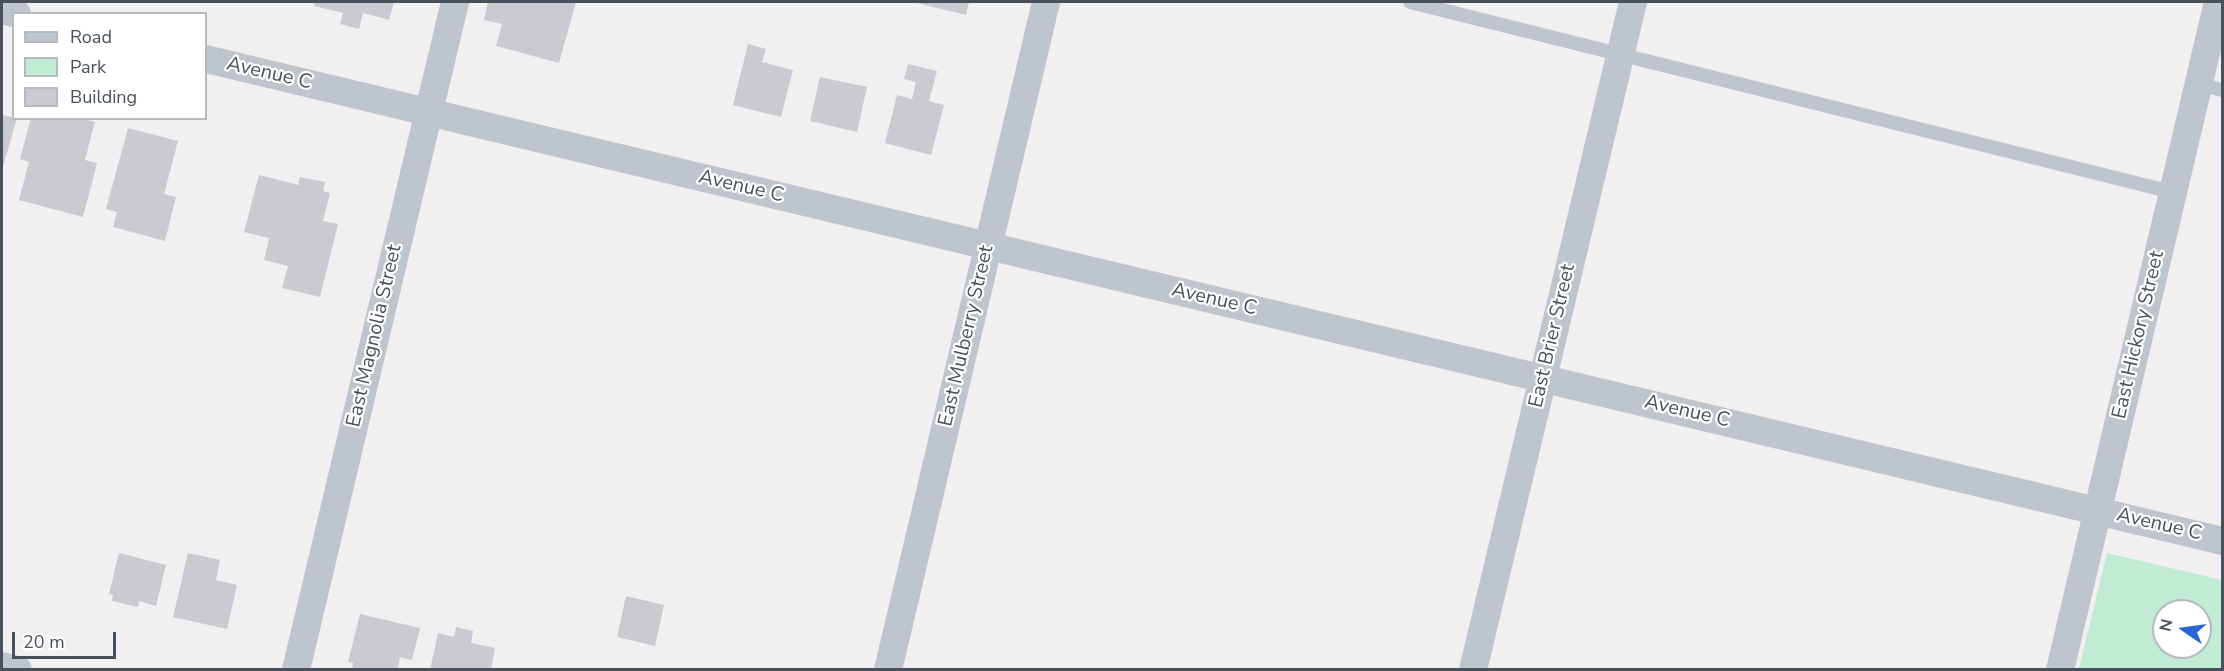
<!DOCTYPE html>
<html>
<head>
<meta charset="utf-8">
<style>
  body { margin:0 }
  #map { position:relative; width:2224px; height:671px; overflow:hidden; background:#f1efef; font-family:"Nunito Sans",sans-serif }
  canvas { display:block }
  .frame { position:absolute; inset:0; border:3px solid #48515b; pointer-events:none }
  .legend { position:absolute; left:12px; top:12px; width:195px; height:108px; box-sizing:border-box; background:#fff; border:2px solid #b6b9bd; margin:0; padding:8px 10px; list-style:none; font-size:18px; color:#48515b }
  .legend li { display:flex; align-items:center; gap:12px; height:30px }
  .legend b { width:30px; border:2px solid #b6b9bd }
  .north { position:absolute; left:2152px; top:599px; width:60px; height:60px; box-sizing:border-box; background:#fff; border:2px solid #b6b9bd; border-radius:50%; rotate:283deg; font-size:16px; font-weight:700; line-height:24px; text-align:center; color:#48515b }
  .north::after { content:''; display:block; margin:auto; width:21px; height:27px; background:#2866d2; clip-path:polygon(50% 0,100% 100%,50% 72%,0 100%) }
  .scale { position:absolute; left:12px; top:632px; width:104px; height:27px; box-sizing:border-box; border:3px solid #48515b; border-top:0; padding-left:8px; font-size:18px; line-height:21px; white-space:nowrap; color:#48515b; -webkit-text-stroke:4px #fff; paint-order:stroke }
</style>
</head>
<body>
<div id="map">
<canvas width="2224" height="671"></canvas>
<div class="frame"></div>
<ul class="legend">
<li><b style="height:8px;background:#bec5cd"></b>Road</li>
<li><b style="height:16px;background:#c1ebd4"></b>Park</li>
<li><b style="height:16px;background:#c9cbd1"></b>Building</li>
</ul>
<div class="north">N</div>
<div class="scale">20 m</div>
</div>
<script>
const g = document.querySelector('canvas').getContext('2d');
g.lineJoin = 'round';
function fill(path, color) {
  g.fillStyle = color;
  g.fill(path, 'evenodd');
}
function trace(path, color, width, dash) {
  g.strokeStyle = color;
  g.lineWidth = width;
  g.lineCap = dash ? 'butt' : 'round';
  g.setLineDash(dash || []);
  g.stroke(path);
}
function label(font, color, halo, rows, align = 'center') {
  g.font = font + ' "Nunito Sans",sans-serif';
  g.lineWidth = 4.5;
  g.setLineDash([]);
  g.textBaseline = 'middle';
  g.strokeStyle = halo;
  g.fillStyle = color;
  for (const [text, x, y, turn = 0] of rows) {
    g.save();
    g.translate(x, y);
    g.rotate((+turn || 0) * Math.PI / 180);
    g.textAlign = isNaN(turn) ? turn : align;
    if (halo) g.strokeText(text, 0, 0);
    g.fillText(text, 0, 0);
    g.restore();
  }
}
fill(new Path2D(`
  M2107,553L2222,580V669H2079ZM2164,611H2200V647H2164Z`), '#c1ebd4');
fill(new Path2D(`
  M315,2H394L389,20L363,13L359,29L340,24L343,13L314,6Z
  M488,2H576L559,63L496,46L502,24L484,20Z
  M913,2H969L966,15Z
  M748,44L766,49L762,62L793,70L781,117L733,105Z
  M908,64L937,71L929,101L944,105L931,155L885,143L897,95L912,99L916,82L904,79Z
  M820,77L867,87L857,132L810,121Z
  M2,115L17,118L2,170Z
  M31,118H81L95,122L85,160L97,163L83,217L19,200L29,162L20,159Z
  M128,128L178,141L164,194L176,197L165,241L113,227L117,212L106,209Z
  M259,175L298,185L300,177L325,182L323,191L330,193L323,221L338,224L320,297L282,288L288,266L264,260L269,238L244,232Z
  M119,553L166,565L156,606L139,601L138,607L112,601L113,595L109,594Z
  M188,553L220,560L216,580L237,585L227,629L173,617Z
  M626,596L664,605L655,646L617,637Z
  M360,614L420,628L412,660L400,657L398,670H352L353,663L348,662Z
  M456,627L473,631L471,643L495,648L491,670H430L438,633L454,637Z`), '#c9cbd1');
trace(new Path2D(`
  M1410,2L2172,192
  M2198,84L2222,90`), '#bec5cd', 14);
trace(new Path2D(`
  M2,10L17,14
  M206,59L2222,541
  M2,666L18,670
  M296,670L455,2
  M888,670L1046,2
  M1473,670L1633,2
  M2060,670L2218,2`), '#bec5cd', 28);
label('20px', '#48515b', '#fff', [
  ["Avenue C",269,74,13],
  ["Avenue C",741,187,13],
  ["Avenue C",1214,300,13],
  ["East Hickory Street",2139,335,-77],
  ["East Magnolia Street",375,336,-77],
  ["East Mulberry Street",967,336,-77],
  ["East Brier Street",1553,336,-77],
  ["Avenue C",1687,412,13],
  ["Avenue C",2159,525,13]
]);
</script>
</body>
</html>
